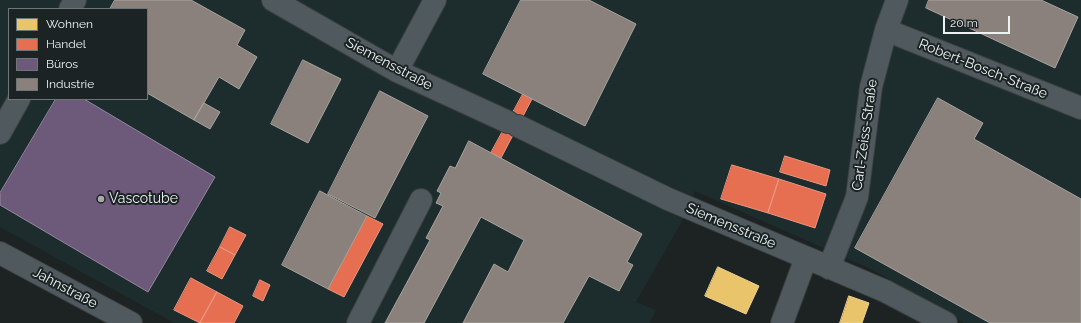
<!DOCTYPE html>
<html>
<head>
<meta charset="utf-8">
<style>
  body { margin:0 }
  #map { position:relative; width:1081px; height:323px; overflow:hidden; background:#1d2222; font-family:Raleway,sans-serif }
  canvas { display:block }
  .legend { position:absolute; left:8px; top:8px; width:140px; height:92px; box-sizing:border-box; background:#1b2324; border:1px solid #6f7676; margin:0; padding:5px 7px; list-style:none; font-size:12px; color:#ecf2f2 }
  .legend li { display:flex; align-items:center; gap:8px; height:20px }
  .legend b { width:20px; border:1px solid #6f7676 }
  .scale { position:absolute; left:943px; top:16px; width:67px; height:18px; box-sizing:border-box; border:2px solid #ecf2f2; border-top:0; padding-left:5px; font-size:12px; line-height:14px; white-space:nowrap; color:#ecf2f2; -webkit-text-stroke:3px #1b2324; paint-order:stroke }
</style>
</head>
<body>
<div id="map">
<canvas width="1081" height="323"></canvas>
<ul class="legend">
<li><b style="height:11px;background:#e9c46a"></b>Wohnen</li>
<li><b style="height:11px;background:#e76f51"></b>Handel</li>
<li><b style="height:11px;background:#6d597a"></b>Büros</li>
<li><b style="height:11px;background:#8a817c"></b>Industrie</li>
</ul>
<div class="scale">20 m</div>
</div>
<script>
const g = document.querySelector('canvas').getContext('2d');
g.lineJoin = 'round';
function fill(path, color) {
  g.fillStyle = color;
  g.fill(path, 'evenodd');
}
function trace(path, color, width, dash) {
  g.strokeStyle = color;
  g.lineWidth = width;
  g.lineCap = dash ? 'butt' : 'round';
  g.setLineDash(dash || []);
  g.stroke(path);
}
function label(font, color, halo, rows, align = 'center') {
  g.font = font + ' Raleway,sans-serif';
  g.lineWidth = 4;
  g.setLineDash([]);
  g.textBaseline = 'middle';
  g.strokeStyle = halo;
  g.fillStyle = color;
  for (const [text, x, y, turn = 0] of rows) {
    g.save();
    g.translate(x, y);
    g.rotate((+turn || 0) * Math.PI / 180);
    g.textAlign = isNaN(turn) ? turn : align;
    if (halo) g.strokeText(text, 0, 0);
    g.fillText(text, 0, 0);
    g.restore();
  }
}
fill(new Path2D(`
  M0,0H1081V323H964L873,270L695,191L685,216L636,302L656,310L650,323H174L0,227ZM9,9H147V99H9Z`), '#1d2c2d');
const homes = new Path2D(`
  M718,267L759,286L746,314L705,296Z
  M849,296L869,303L862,323H840Z`);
fill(homes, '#e9c46a');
trace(homes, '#ead293', 1);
const shops = new Path2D(`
  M523,94L532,99L501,158L491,153Z
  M785,156L830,170L826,186L780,172Z
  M732,165L779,179L768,213L721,199Z
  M779,179L826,194L815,228L768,213Z
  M367,216L383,224L344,297L328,289Z
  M230,227L246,235L235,255L220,247Z
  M220,247L235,255L222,279L207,271Z
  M191,278L217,292L200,323L174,310Z
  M260,280L270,285L263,301L253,296Z
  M217,292L243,306L234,323H200Z`);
fill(shops, '#e76f51');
trace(shops, '#e89681', 1);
const offices = new Path2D(`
  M56,99H84L215,177L148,292L0,205V193Z`);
fill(offices, '#6d597a');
trace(offices, '#93879e', 1);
const industry = new Path2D(`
  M115,0H191L245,30L237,45L257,57L239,89L219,77L194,120L147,93V9H110Z
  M521,0H589L636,24L585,126L483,74Z
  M929,0H1041L1078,17L1055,68L926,8Z
  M303,60L341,79L308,143L271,124Z
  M380,91L428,116L375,218L328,194Z
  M938,98L983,123L974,139L1081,199V323H990L855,248Z
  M204,103L220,112L210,129L194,120Z
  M469,141L642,234L627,262L633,265L619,291L589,276L563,323H463L494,264L508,272L524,240L481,217L424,323H385L430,240L426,238L443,206L436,203L441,193L437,191L450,166L455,168Z
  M320,191L367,216L328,289L282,265Z`);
fill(industry, '#8a817c');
trace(industry, '#a7a39f', 1);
const minor = new Path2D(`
  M273,0L397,71L508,122
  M70,9L75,0
  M886,30L1081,108
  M397,71L435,0
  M518,126L668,199L885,291L946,323
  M0,133L19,99
  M0,253L131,323
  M829,268L857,197L871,87L886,30L897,0
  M358,323L421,200
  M782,323L806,258`);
trace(minor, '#3b3e3e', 24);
trace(minor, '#4f595e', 22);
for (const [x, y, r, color] of [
  [101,199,4,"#a4a9a9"]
]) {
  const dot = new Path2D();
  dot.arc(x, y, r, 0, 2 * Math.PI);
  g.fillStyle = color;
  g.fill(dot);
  trace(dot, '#1b2324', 1.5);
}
label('14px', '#ecf2f2', '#1b2324', [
  ["Siemensstraße",389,64,28],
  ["Robert-Bosch-Straße",983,69,22],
  ["Carl-Zeiss-Straße",865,135,-82],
  ["Siemensstraße",731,226,23],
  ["Jahnstraße",65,288,28]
]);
label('14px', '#ecf2f2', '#1b2324', [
  ["Vascotube",109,199]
], 'left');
</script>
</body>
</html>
